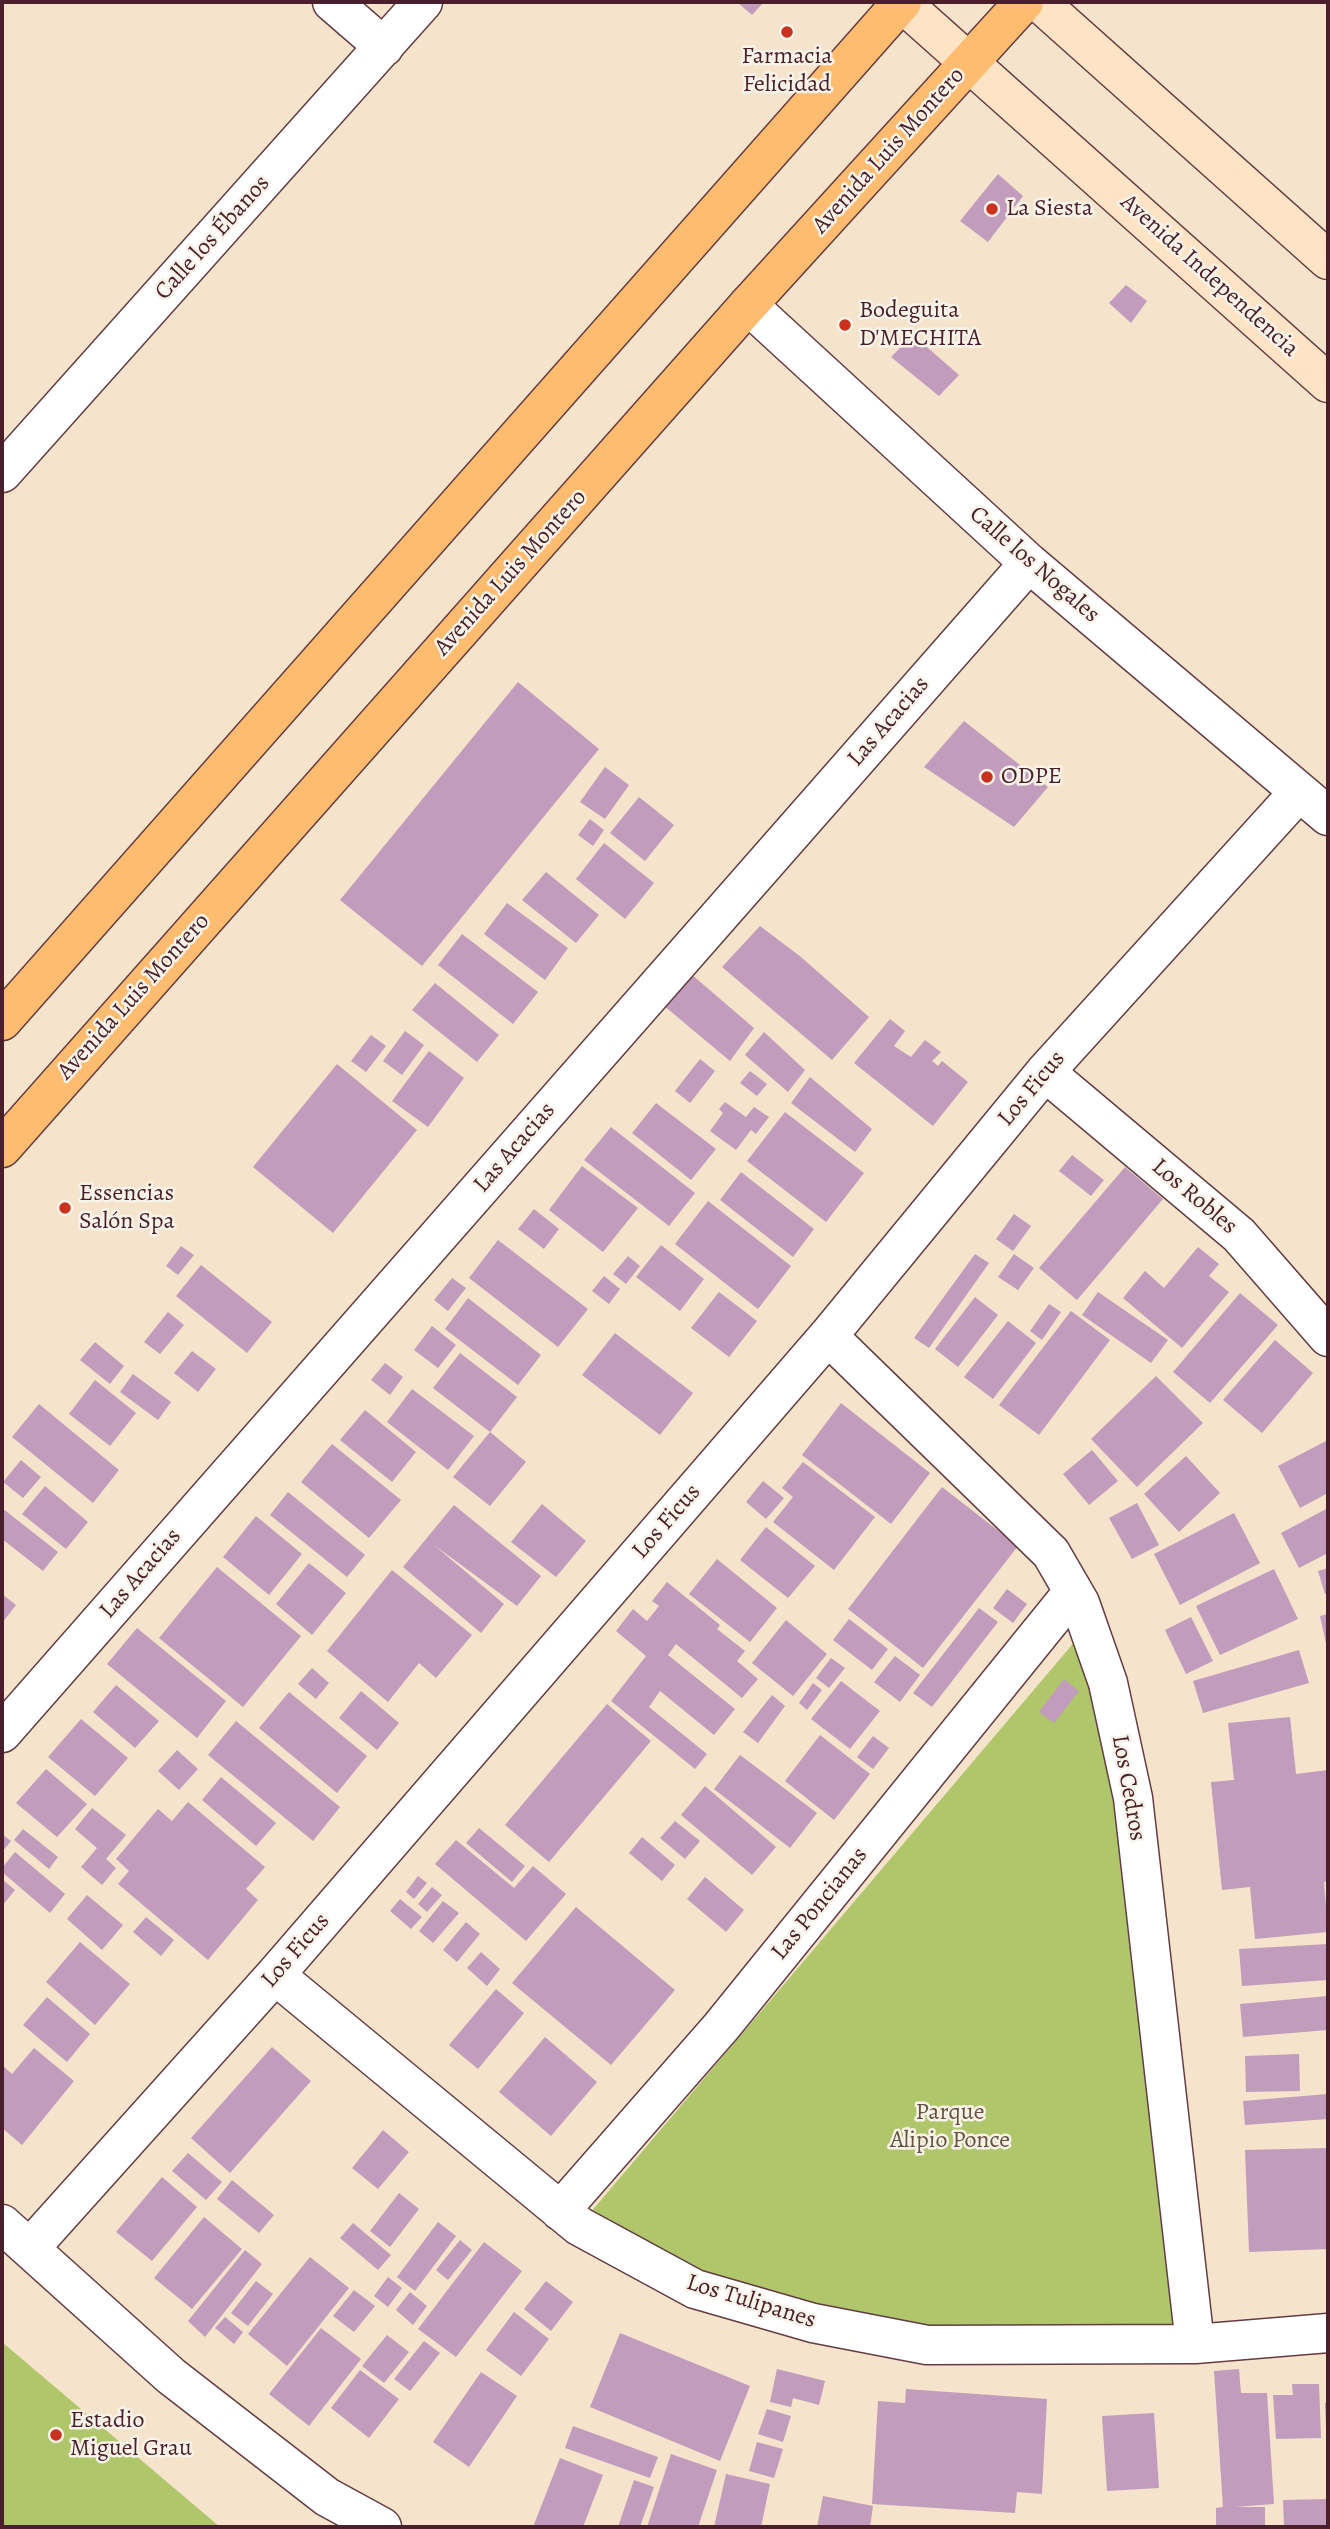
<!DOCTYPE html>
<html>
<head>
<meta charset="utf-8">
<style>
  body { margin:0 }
  #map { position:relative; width:1330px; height:2529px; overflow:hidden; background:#f5e3cc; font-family:Alegreya,serif }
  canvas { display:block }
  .frame { position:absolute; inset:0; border:4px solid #4a1f2b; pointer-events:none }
</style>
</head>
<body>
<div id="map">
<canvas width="1330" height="2529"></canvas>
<div class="frame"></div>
</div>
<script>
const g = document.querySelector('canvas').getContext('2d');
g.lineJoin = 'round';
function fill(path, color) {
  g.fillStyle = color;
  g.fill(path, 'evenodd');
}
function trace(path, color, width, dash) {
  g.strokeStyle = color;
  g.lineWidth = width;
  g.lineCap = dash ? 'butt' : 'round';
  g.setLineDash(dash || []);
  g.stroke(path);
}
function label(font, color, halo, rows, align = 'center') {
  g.font = font + ' Alegreya,serif';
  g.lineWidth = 5;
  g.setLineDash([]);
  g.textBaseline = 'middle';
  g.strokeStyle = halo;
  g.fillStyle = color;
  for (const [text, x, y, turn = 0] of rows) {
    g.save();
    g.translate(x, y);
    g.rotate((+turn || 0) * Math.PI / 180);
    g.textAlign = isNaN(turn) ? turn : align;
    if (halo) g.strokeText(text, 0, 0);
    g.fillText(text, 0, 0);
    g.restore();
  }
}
fill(new Path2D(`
  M1088,1626L1195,2344L813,2323L579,2226Z
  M2,2342L220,2527H2Z`), '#afc66b');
fill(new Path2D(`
  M737,2H764L752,15Z
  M998,174L1023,196L988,242L960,221Z
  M1126,285L1147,301L1131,323L1109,303Z
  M913,335L959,375L939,396L891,357Z
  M518,682L599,749L422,966L340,900Z
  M964,721L1048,787L1014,827L924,767Z
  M605,767L629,785L605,819L580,802Z
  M639,797L674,825L645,861L610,833Z
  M590,819L604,830L593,846L578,835Z
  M604,843L654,883L625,919L576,879Z
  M546,872L599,915L576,943L522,900Z
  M507,903L568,948L545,980L484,934Z
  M760,926L801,957L869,1017L832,1060L722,967Z
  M462,934L538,992L513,1024L438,965Z
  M684,968L754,1028L730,1061L657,1000Z
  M435,983L499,1035L477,1062L412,1010Z
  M890,1019L905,1031L894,1046L911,1057L925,1040L941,1052L932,1061L938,1066L942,1061L968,1082L933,1126L854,1063Z
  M405,1031L424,1045L402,1075L383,1061Z
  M764,1032L805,1070L788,1092L745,1055Z
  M371,1035L386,1046L366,1072L351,1061Z
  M429,1051L464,1078L428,1127L392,1101Z
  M700,1059L715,1071L690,1103L675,1091Z
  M337,1064L417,1130L333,1233L253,1167Z
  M750,1071L767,1084L757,1096L740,1083Z
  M810,1077L872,1129L855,1152L791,1103Z
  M725,1102L746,1117L754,1107L769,1117L756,1134L751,1130L736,1150L710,1131L723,1113L719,1109Z
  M656,1103L716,1149L691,1180L632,1133Z
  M785,1112L864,1173L826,1222L747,1161Z
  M611,1127L695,1193L669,1226L584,1160Z
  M1072,1155L1104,1180L1091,1196L1059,1171Z
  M582,1166L638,1208L603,1252L549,1210Z
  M1125,1167L1163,1199L1077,1300L1039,1268Z
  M741,1172L814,1229L793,1257L720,1200Z
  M708,1201L791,1266L758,1309L675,1244Z
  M534,1209L559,1229L544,1249L518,1229Z
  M1014,1214L1031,1226L1013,1251L996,1239Z
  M498,1240L588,1309L558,1347L469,1278Z
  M661,1245L704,1279L680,1311L636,1277Z
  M181,1246L194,1255L178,1275L166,1266Z
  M1198,1247L1219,1264L1209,1276L1229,1292L1182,1348L1123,1298L1145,1271L1164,1288Z
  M975,1254L989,1263L929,1348L914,1338Z
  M1014,1254L1034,1268L1018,1290L998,1277Z
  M628,1256L640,1266L626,1284L613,1274Z
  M201,1265L272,1322L247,1353L176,1296Z
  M604,1276L620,1289L609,1304L592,1291Z
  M452,1278L466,1288L448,1311L434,1300Z
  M719,1292L757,1321L729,1357L691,1328Z
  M1098,1292L1168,1340L1151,1363L1082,1315Z
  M1240,1293L1278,1325L1210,1403L1173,1372Z
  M975,1297L998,1315L958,1367L935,1349Z
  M468,1298L541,1355L518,1385L445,1329Z
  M1049,1304L1061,1312L1042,1340L1030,1331Z
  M1071,1311L1110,1340L1039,1435L999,1405Z
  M168,1312L184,1325L160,1354L144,1342Z
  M1008,1321L1036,1343L993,1399L964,1377Z
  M432,1326L456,1345L438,1368L414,1350Z
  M615,1333L693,1393L660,1435L582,1375Z
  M1275,1340L1313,1373L1262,1433L1223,1400Z
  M95,1342L124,1366L110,1384L80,1360Z
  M192,1351L216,1369L198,1392L174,1373Z
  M460,1353L517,1397L490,1432L433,1388Z
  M385,1363L403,1377L390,1395L371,1380Z
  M133,1374L171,1402L158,1420L120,1392Z
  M1156,1376L1203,1423L1137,1487L1091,1439Z
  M95,1380L136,1413L110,1446L69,1414Z
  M412,1389L474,1436L448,1470L387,1422Z
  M841,1403L930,1473L891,1524L802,1455Z
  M39,1404L119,1470L93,1503L12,1437Z
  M365,1410L416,1452L392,1482L340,1440Z
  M490,1432L526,1462L490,1506L453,1477Z
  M1328,1440V1493L1300,1508L1278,1466Z
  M332,1444L401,1500L369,1538L301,1482Z
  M1092,1450L1118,1481L1089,1505L1063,1474Z
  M1186,1456L1220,1493L1179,1532L1144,1494Z
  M21,1460L41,1477L23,1498L3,1482Z
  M803,1462L875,1517L834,1570L773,1522L793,1497L782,1488Z
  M763,1481L784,1498L766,1519L746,1502Z
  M45,1486L88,1522L66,1549L22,1514Z
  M942,1487L1018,1546L923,1668L848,1609Z
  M288,1492L365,1555L347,1577L270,1515Z
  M1137,1503L1159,1545L1132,1559L1109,1518Z
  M542,1504L586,1541L556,1577L511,1542Z
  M454,1505L541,1576L517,1606L434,1545L504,1604L481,1633L403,1567Z
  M2,1508L58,1552L43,1571L2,1539Z
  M1328,1508V1553L1299,1568L1281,1533Z
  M1234,1513L1260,1563L1180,1605L1154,1554Z
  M256,1516L302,1554L269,1595L223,1557Z
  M766,1527L815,1566L788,1598L740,1560Z
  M717,1559L777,1608L750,1642L689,1594Z
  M309,1563L346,1593L312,1635L276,1604Z
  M217,1567L301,1636L243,1707L159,1638Z
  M1328,1568V1593L1325,1594L1318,1571Z
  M1274,1569L1298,1619L1220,1655L1196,1606Z
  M392,1570L472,1635L436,1678L419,1663L388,1702L327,1651Z
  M667,1582L720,1625L717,1629L745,1651L737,1661L758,1679L742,1698L676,1644L668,1655L735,1709L714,1735L660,1691L649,1707L707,1754L695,1769L611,1701L646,1656L616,1631L633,1609L647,1621L659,1606L652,1601Z
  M1007,1589L1027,1604L1013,1623L993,1608Z
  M2,1594L16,1605L2,1623Z
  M979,1608L998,1622L932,1707L913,1693Z
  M1328,1614V1648H1327L1320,1616Z
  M1191,1617L1213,1661L1186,1674L1165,1630Z
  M849,1619L888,1649L872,1670L833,1640Z
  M786,1620L827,1654L793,1696L752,1663Z
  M137,1628L226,1701L197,1738L107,1664Z
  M1299,1650L1309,1683L1203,1713L1193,1681Z
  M895,1656L920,1675L900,1702L874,1682Z
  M831,1658L845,1668L829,1688L816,1678Z
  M312,1668L329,1683L316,1699L298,1684Z
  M1064,1679L1079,1691L1054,1723L1039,1712Z
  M841,1681L880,1711L850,1749L811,1719Z
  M813,1683L822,1690L807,1710L799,1703Z
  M116,1685L159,1721L135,1748L93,1712Z
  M361,1691L399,1723L377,1750L339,1718Z
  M289,1692L367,1756L337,1793L259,1728Z
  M772,1695L785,1706L758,1743L743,1732Z
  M607,1704L651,1741L549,1862L505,1825Z
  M1290,1717L1296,1774L1328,1770V1881L1324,1882L1328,1932L1255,1939L1250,1887L1222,1890L1211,1782L1234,1780L1228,1723Z
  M81,1719L128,1758L95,1796L48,1757Z
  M236,1721L340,1807L313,1841L208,1755Z
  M820,1735L870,1774L834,1820L785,1781Z
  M873,1736L889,1748L873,1769L857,1757Z
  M177,1750L198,1769L179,1790L158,1771Z
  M740,1755L817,1813L790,1848L714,1789Z
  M46,1769L87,1804L57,1837L16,1803Z
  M221,1777L276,1823L256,1846L202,1800Z
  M705,1786L776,1847L752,1875L681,1815Z
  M188,1802L265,1867L246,1889L258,1900L208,1960L118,1884L129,1871L116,1859L158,1809L172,1821Z
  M92,1808L126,1835L106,1859L116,1868L102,1885L81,1867L97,1848L75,1829Z
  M675,1821L700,1841L685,1859L660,1838Z
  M479,1828L525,1866L512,1882L466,1843Z
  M23,1829L58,1857L49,1869L14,1840Z
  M2,1834L11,1841L2,1852Z
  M642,1837L675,1865L662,1881L629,1853Z
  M456,1840L514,1888L533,1866L566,1894L526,1941L435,1864Z
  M15,1852L65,1894L50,1913L2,1872V1868Z
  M418,1876L427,1883L414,1899L406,1892Z
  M705,1877L744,1910L726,1932L687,1899Z
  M2,1879L15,1890L2,1906Z
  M432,1887L442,1895L427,1912L418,1904Z
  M87,1895L123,1925L102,1950L67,1919Z
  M400,1899L422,1917L411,1929L390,1911Z
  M443,1901L459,1913L433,1943L419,1931Z
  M576,1907L675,1990L611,2065L512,1983Z
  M146,1917L174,1940L161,1956L133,1932Z
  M466,1922L480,1934L457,1962L443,1950Z
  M80,1942L130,1984L95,2025L46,1982Z
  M1328,1944V1980L1242,1986L1239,1949Z
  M481,1952L500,1969L487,1986L467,1968Z
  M496,1989L524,2013L478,2069L449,2045Z
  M1328,1996V2030L1243,2037L1240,2004Z
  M47,1997L90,2034L67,2062L23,2025Z
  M545,2037L597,2082L551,2136L499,2092Z
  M272,2047L311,2081L230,2173L191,2138Z
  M34,2048L74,2081L22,2145L2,2128V2065L12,2074Z
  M1299,2054L1300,2091L1246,2092L1245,2056Z
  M1328,2094V2119L1245,2125L1243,2101Z
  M383,2130L409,2152L378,2189L352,2168Z
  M1328,2148V2249L1249,2252L1245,2150Z
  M188,2153L222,2182L206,2200L172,2171Z
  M162,2177L197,2207L152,2261L116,2232Z
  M232,2180L274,2215L259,2233L217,2199Z
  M399,2193L419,2209L390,2247L370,2231Z
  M204,2217L242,2249L192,2309L154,2278Z
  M438,2222L456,2236L415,2291L397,2277Z
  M353,2223L391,2255L378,2270L340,2238Z
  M460,2240L472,2250L448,2280L436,2270Z
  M484,2242L522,2271L456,2357L418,2329Z
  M245,2250L262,2264L205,2337L188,2321Z
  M310,2257L349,2288L287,2366L248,2334Z
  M388,2277L402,2288L388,2307L374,2296Z
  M256,2281L273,2294L248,2326L231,2313Z
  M546,2281L573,2302L551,2331L524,2309Z
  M354,2290L375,2306L354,2332L333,2316Z
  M410,2292L427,2306L413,2325L396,2310Z
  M514,2312L549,2339L521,2376L486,2350Z
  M225,2317L243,2332L234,2344L215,2328Z
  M321,2328L361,2359L309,2426L269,2394Z
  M620,2333L750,2386L720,2461L590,2407Z
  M387,2335L409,2352L384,2383L362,2366Z
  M424,2341L440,2353L410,2391L394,2379Z
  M777,2369L825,2381L819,2405L793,2398L791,2407L770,2402Z
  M1239,2369L1241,2393H1267L1274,2504L1235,2507H1265V2527H1216V2508L1223,2507L1214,2371Z
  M360,2370L399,2399L369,2438L331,2408Z
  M481,2372L517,2396L469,2467L433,2442Z
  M1292,2384H1319L1321,2438L1276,2439L1273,2395H1293Z
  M906,2389L1047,2399L1042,2494L1017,2492L1015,2513L872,2504L878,2401L905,2403Z
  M1325,2403H1328V2426L1326,2427Z
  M767,2409L791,2416L783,2442L758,2434Z
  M1154,2413L1159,2488L1107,2491L1102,2416Z
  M573,2426L658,2457L650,2478L565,2448Z
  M757,2442L783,2449L774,2478L749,2471Z
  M671,2454L717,2470L698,2527H647Z
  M560,2458L603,2475L583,2527H533Z
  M726,2474L770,2484L761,2527H714Z
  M634,2480L654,2487L640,2527H618Z
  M823,2496L873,2506L870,2527H817Z
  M1328,2499V2527H1284L1283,2500Z`), '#c29cbc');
const street = new Path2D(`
  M332,2L384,47
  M748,305L1029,563L1328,816
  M2,473L423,2
  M1045,1072L1239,1235L1328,1337
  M828,1336L1051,1553L1080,1603L1108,1683L1133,1798L1195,2344
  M2,1733L1029,563
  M275,1975L579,2226L695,2289L813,2323L927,2345L1195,2344L1328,2333
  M560,2211L721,2027L1073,1592
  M2,2224L171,2376L327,2497L382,2527
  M30,2248L275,1975L828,1336L1045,1072L1299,792`);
const secondary = new Path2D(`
  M901,2L1328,383
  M1039,2L1328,260`);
const primary = new Path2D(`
  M2,1021L902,2
  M2,1148L748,305L1024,2`);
trace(street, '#643c43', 41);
trace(secondary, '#643c43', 41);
trace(primary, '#643c43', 41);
trace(street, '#fff', 38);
trace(secondary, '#fee4c5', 38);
trace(primary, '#fdbc6f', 38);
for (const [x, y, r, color] of [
  [787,32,7,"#c8321e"],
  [992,209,7,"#c8321e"],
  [845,325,7,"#c8321e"],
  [987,777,7,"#c8321e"],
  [65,1208,7,"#c8321e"],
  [56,2435,7,"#c8321e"]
]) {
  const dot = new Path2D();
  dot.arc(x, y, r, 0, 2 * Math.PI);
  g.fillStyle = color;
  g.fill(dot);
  trace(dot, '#f7f3e8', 2.5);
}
label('24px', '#4a1f2b', '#f7f3e8', [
  ["Farmacia",787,57,"center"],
  ["Felicidad",787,85,"center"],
  ["La Siesta",1006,209],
  ["Bodeguita",859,311],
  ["D'MECHITA",859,339],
  ["ODPE",1001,777],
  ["Essencias",79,1194],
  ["Salón Spa",79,1222],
  ["Estadio",70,2421],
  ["Miguel Grau",70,2449]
], 'left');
label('24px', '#4a1f2b', '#f7f3e8', [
  ["Avenida Luis Montero",889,151,-48],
  ["Calle los Ébanos",213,238,-48],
  ["Avenida Independencia",1209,276,42],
  ["Calle los Nogales",1034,565,41],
  ["Avenida Luis Montero",511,573,-48],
  ["Las Acacias",889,722,-49],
  ["Avenida Luis Montero",134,997,-48],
  ["Los Ficus",1032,1089,-50],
  ["Las Acacias",515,1148,-49],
  ["Los Robles",1194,1197,40],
  ["Los Ficus",667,1522,-49],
  ["Las Acacias",141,1574,-49],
  ["Los Cedros",1128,1788,80],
  ["Las Poncianas",820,1904,-51],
  ["Los Ficus",296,1951,-49],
  ["Los Tulipanes",751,2302,17]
]);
label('24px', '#68513e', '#f7f3e8', [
  ["Parque",950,2113],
  ["Alipio Ponce",950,2141]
]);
</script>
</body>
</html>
